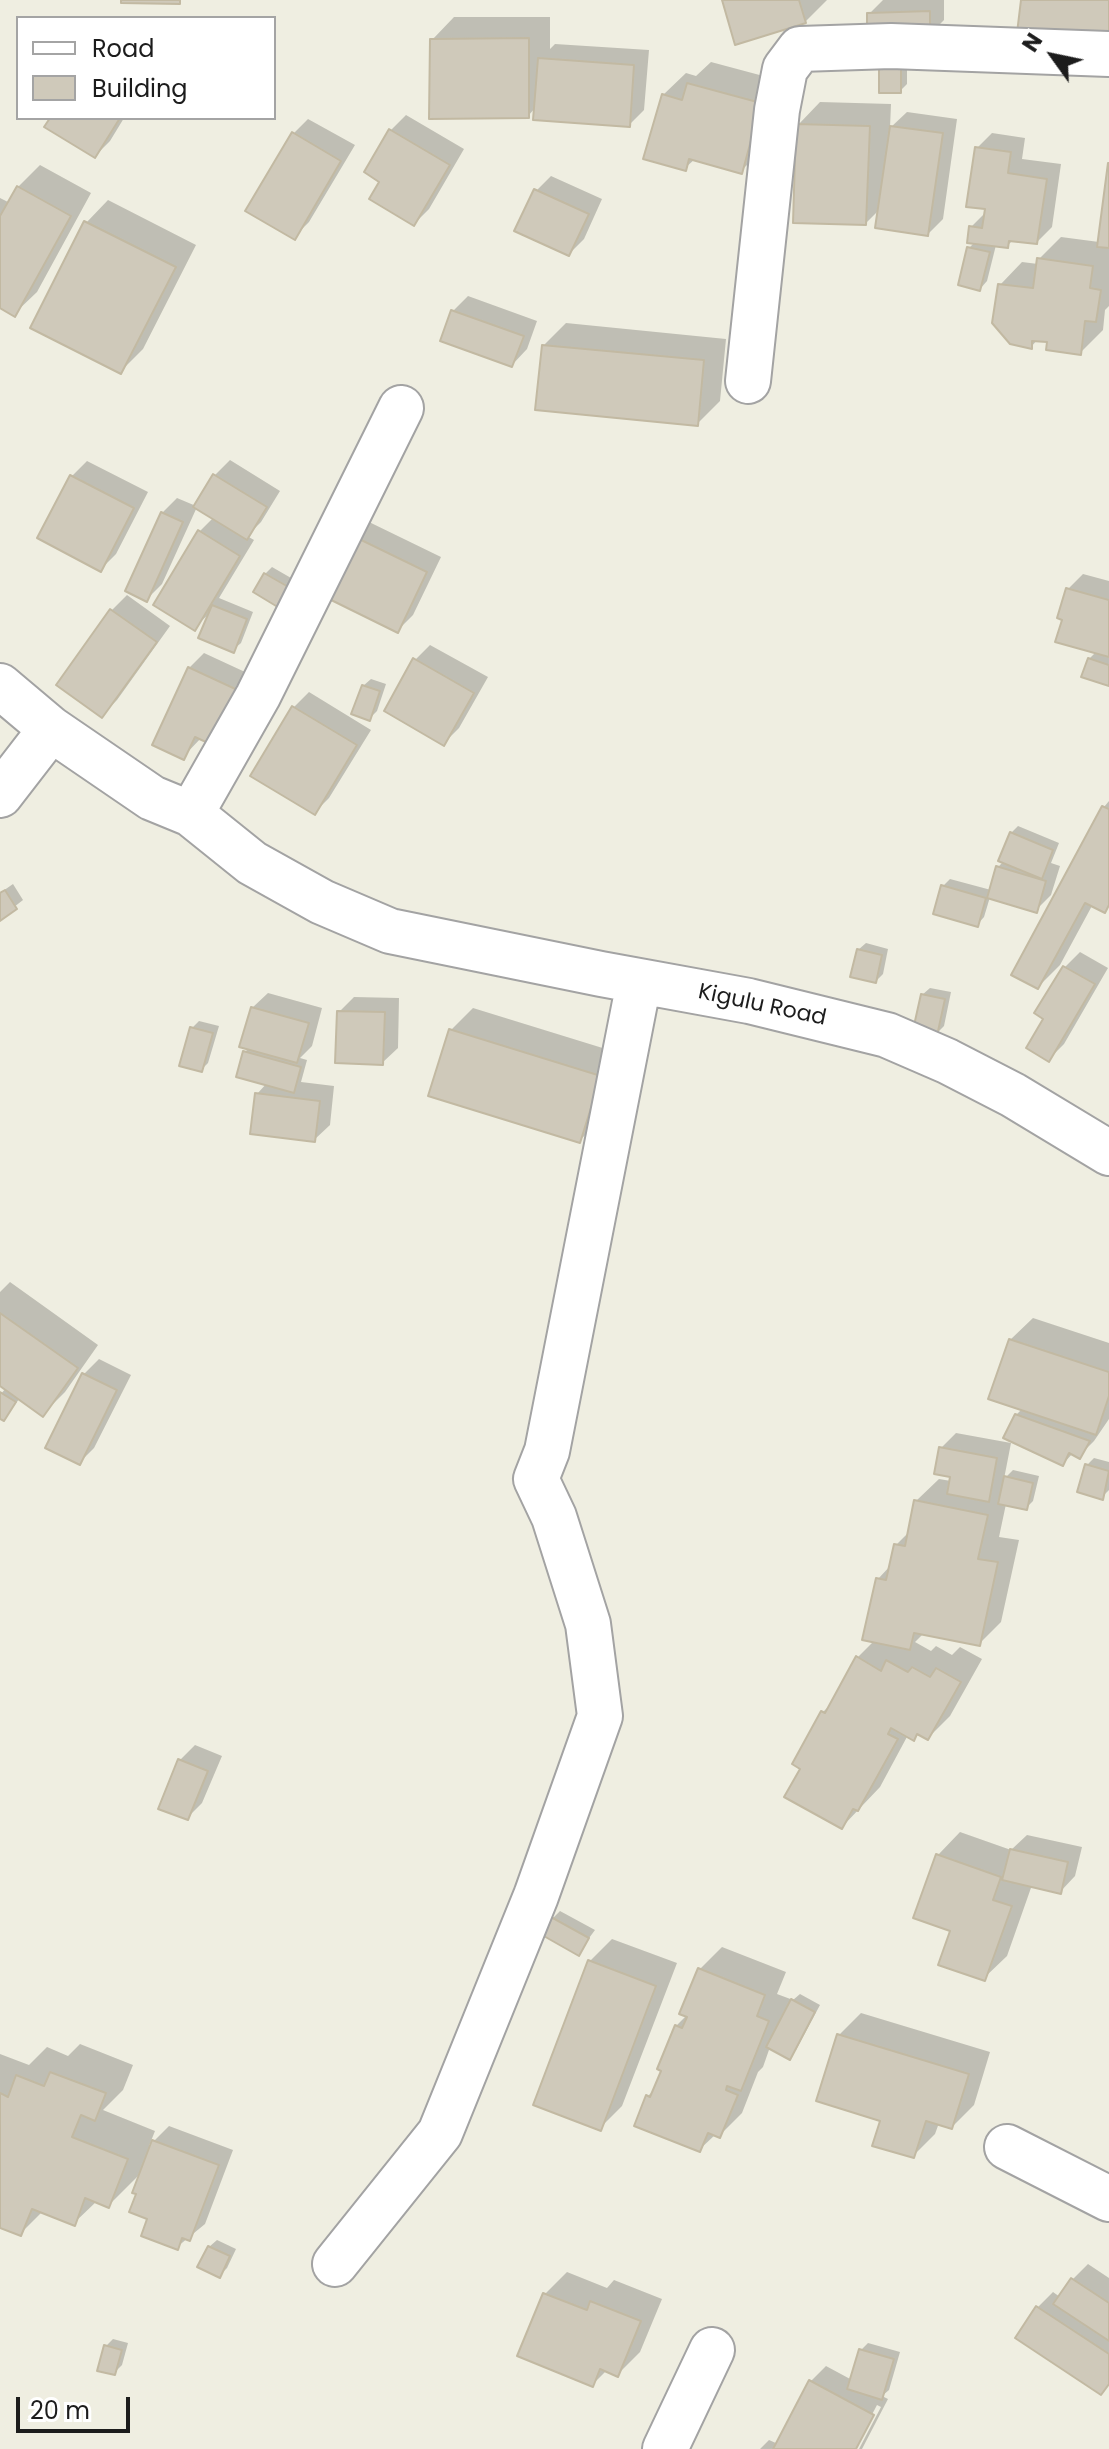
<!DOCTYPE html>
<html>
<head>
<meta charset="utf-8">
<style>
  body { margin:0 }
  #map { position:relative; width:1109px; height:2449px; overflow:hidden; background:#efeee1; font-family:Poppins,sans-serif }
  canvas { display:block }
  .legend { position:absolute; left:16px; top:16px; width:260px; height:104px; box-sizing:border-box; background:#fff; border:2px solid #a4a4a4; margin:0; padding:10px 14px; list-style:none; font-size:24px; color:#1c1c1c }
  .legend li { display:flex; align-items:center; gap:16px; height:40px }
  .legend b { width:40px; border:2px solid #a4a4a4 }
  .north { position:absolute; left:1013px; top:16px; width:80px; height:80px; -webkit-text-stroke:6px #fff; paint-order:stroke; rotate:303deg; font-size:22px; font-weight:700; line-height:32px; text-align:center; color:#1c1c1c }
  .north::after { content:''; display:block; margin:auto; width:28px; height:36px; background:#1c1c1c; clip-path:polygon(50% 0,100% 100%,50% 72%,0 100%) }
  .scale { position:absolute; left:16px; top:2397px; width:114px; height:36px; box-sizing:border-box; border:4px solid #1c1c1c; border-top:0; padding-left:10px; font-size:24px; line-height:28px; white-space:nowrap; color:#1c1c1c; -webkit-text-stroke:6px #fff; paint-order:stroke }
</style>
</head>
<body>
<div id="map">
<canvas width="1109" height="2449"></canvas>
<ul class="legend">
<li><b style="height:10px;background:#fff"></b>Road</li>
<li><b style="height:22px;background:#cfc9ba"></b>Building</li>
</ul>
<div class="north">N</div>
<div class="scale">20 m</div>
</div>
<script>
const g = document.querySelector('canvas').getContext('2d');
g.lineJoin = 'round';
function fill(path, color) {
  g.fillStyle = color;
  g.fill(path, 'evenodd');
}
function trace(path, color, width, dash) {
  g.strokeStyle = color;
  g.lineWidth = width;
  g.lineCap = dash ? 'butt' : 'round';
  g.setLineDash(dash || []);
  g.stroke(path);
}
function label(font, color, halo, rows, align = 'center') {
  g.font = font + ' Poppins,sans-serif';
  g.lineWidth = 8;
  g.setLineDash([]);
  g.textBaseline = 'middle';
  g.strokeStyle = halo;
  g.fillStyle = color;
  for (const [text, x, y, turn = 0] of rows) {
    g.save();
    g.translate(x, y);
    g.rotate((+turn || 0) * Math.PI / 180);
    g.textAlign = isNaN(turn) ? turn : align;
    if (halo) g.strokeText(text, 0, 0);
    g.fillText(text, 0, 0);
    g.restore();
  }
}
fill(new Path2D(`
  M724,0H827L805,22Z
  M883,0H944V20L929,35L869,14Z
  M454,17H550V49L555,44L649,50L644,110L629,125L536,107L528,116L432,40Z
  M711,62L782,81L763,149L741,171L695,159L685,168L663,95L686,73L696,76Z
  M907,62V84L900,91L881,70L888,63Z
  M820,102L891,104L890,128L907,112L957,119L943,219L928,234L880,209L866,223L798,125Z
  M406,115L464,149L429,209L414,224L382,181L366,172L391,130Z
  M52,118H124L110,141L95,156Z
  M308,119L355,145L309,222L294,237L293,134Z
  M992,133L1025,138L1022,159L1061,164L1052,227L1037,242L1014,239L1007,246L996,245L987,281L980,289L969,248L975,242L971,227L986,212L977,148Z
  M40,165L91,193L37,292L14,314L0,306V198L10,203L18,187Z
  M1109,168V306L1105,310L1103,330L1080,353L1038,339L1031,347L1000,285L1022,262L1038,264L1039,259L1061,237L1099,242Z
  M551,176L602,199L584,239L569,254L536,191Z
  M108,200L196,245L143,349L121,371L86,223Z
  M468,296L537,321L527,349L512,365L453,311Z
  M566,323L726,339L720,401L697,424L544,345Z
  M230,460L280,491L261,522L247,536L254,540L219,598L253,612L241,643L233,650L212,611L194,628L200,531L214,517L197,507L162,584L147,599L162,513L177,498L196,506L215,475Z
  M87,461L148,492L116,554L101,569L40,537L72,476Z
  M367,521L441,557L413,615L398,630L352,536Z
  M272,567L298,582L288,599L265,574Z
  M1083,574L1109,581V684L1089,659L1097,651L1068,589Z
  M127,595L170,626L117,700L102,715L112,610Z
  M430,645L488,677L459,728L444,743L415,660Z
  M204,653L258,678L183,757L189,668Z
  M371,679L386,684L377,711L370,718L363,686Z
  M309,692L371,730L329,798L314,813L294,707Z
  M1109,801V906L1104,910L1093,904L1060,965L1038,987L1104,807Z
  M1018,826L1059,843L1051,863L1060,866L1051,895L1036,910L990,897L984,917L977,925L943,886L950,879L991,890L998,867L1004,861L1011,833Z
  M13,884L23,900L0,918V893Z
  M866,943L888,949L883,974L876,981L858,950Z
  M1080,952L1108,968L1064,1044L1049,1059L1046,1019L1065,967Z
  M930,988L951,992L944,1026L937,1033L922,995Z
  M268,993L322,1008L312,1046L300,1058L307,1060L301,1082L334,1086L330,1125L314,1140L257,1094L267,1083L245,1052L249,1048L252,1008Z
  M354,997L399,998L398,1048L382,1063L339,1012Z
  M473,1008L622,1054L602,1119L579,1141L451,1030Z
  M199,1021L219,1026L208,1063L201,1070L192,1028Z
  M10,1282L98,1345L65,1392L43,1414L20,1398L4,1419L0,1416V1395L6,1388L0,1383V1292Z
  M1033,1318L1109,1343V1419L1094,1441L1079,1456L1073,1453L1063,1464L1016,1415L1022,1409L1010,1340Z
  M99,1359L131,1375L94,1448L79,1463L47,1447L84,1374Z
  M956,1433L1011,1443L1004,1479L1013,1470L1039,1476L1033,1501L1026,1508L1006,1504L999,1537L1019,1540L1001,1622L979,1644L924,1633L915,1642L931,1651L936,1646L952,1655L960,1647L982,1659L950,1716L928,1738L919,1733L913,1738L908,1735L880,1787L842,1827L803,1768L823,1712L834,1701L857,1658L874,1641L878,1579L891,1565L896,1545L910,1531L916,1501L939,1479L951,1481L953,1476L941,1448Z
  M1094,1458L1109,1462V1490L1102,1497L1087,1465Z
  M195,1745L222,1756L202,1803L187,1818L160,1807L180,1760Z
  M960,1832L1011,1850L1027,1835L1082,1847L1075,1876L1060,1892L1032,1885L1007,1956L984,1978L952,1930L916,1917L938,1855Z
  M560,1911L595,1930L578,1953L553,1918Z
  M612,1939L677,1963L622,2106L600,2128L590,1961Z
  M722,1947L786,1972L777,1994L793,2000L800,1994L820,2005L796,2050L789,2057L770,2047L763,2067L758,2072L742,2113L720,2135L716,2134L699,2150L636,2125L648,2096L656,2088L676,2026L687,2015L700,1969Z
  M861,2013L990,2052L974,2105L952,2127L939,2123L935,2134L913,2156L882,2119L839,2035Z
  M80,2044L133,2065L123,2090L103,2110L155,2131L149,2146L169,2126L233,2150L205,2224L177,2247L150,2218L142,2172L108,2206L97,2201L74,2223L43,2211L20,2234L0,2226V2054L29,2065L47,2047L68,2056Z
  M217,2240L236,2249L227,2268L220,2275L209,2247Z
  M1088,2264L1109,2278V2385L1101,2393L1018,2337L1038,2307L1053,2292L1060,2297L1073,2279Z
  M567,2272L607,2288L614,2280L662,2299L640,2352L618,2374L607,2370L593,2384L545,2294Z
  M113,2339L128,2343L122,2365L114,2373L106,2346Z
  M868,2343L900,2352L889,2390L882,2396L888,2399L862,2449H859L881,2407L877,2405L854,2449H760L769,2440L778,2444L811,2381L826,2366L852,2380L861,2350Z`), '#0003');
const building = new Path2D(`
  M121,0H180V4L121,3Z
  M722,0H799L806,23L735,45Z
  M1021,0H1109V44L1017,33Z
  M930,11V37L867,39V13Z
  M529,38V118L429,119L430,39Z
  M538,58L634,65L630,127L533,120Z
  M879,69H901V93H879Z
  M687,83L761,103L742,174L689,159L686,171L643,159L662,94L682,100Z
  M50,118H120L95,158L44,127Z
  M796,124L870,126L866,225L793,223Z
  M890,126L943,133L928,236L875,228Z
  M389,129L450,165L414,226L369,199L379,182L364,172Z
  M292,132L341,161L295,240L245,211Z
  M975,147L1011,152L1008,173L1047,179L1037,244L1009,241L1008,248L967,243L969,226L982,228L985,209L966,207Z
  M1108,163H1109V248L1097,247Z
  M17,186L71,216L15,317L0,308V216Z
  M534,189L589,214L569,256L514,231Z
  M84,221L176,267L121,374L30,328Z
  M967,247L990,252L980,291L958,285Z
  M1037,258L1093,266L1090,288L1101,290L1096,322L1085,321L1081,355L1046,350L1047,342L1032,341V349L1010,344L992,323L998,284L1033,288Z
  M451,310L524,336L512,367L440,341Z
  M542,345L704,360L698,426L535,410Z
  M213,474L267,507L247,540L193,507Z
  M70,475L134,508L101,572L37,538Z
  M161,512L183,522L147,602L125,591Z
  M198,530L240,556L195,631L153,605Z
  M351,535L427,572L398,633L321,595Z
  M264,573L292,589L281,609L253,592Z
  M1066,588L1109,600V657L1055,642L1062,620L1057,618Z
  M212,605L247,619L234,653L198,638Z
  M110,609L157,642L102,718L56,685Z
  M413,658L474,693L444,746L384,711Z
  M1088,658L1109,665V686L1081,677Z
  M188,667L244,693L219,748L195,737L184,760L152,745Z
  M362,685L380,691L370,721L351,714Z
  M292,706L357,745L315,815L250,776Z
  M1102,806L1109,809V905L1105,913L1085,903L1038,989L1011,975Z
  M1010,832L1053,850L1042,879L998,861Z
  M996,866L1046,881L1037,913L987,898Z
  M941,885L986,898L978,927L933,914Z
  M5,890L17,909L0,921V893Z
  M857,949L882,955L876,983L850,977Z
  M1063,966L1095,984L1049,1062L1026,1048L1043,1019L1034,1013Z
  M921,994L945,999L937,1036L913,1030Z
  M251,1007L309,1023L297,1063L239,1047Z
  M337,1011L385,1012L383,1065L335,1063Z
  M190,1027L213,1033L202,1072L179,1066Z
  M449,1029L601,1076L580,1143L428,1096Z
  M243,1051L301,1067L294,1093L236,1077Z
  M255,1093L320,1101L315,1142L250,1134Z
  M0,1313L78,1368L43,1417L0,1386Z
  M1009,1339L1109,1372V1396L1096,1435L988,1399Z
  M82,1373L117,1390L80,1465L45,1448Z
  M0,1392L16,1402L4,1421L0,1419Z
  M1015,1414L1090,1441L1080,1459L1069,1453L1063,1466L1003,1438Z
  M939,1447L997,1458L989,1502L947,1494L950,1477L934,1474Z
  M1085,1464L1109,1471L1103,1500L1077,1492Z
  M1004,1476L1033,1483L1027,1510L998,1504Z
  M914,1500L988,1515L978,1559L998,1562L980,1646L914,1633L910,1650L862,1640L876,1578L886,1580L894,1544L905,1546Z
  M856,1656L881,1671L886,1660L908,1672L912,1667L930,1677L936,1668L961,1682L928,1740L917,1734L914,1741L891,1728L888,1734L898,1739L858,1811L853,1809L842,1829L784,1797L800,1769L792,1764L821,1711L825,1713Z
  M178,1759L208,1771L188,1820L158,1809Z
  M1010,1849L1068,1862L1061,1894L1002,1880Z
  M936,1854L1001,1877L993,1900L1012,1906L985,1981L938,1965L950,1931L913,1918Z
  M551,1917L589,1938L579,1956L542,1935Z
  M588,1960L656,1986L601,2131L533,2105Z
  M698,1968L765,1995L757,2016L769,2021L741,2091L727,2086L726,2090L738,2095L720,2138L708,2133L700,2152L634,2126L646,2095L650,2097L661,2071L657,2069L675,2025L682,2028L687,2017L679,2014Z
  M791,1999L815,2012L790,2060L766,2047Z
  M837,2034L969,2074L952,2129L926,2121L914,2158L872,2146L880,2121L816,2101Z
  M50,2072L106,2093L95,2121L81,2115L72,2137L128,2159L109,2208L85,2198L75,2226L32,2209L21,2236L0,2228V2093L8,2097L16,2075L44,2086Z
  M152,2140L219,2165L190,2241L182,2238L178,2250L141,2236L147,2219L129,2212L136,2194L132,2193Z
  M208,2246L230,2256L220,2278L197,2267Z
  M1071,2278L1109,2303V2341L1053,2304Z
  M543,2293L587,2310L590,2301L641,2321L618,2377L600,2369L593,2387L517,2356Z
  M1036,2306L1109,2354V2384L1101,2395L1015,2338Z
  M104,2345L122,2350L115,2375L97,2371Z
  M859,2349L894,2359L882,2400L847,2389Z
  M809,2380L874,2415L856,2449H773Z`);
fill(building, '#cfc9ba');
trace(building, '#c2b9a2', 2);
const minor = new Path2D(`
  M748,381L777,110L785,69L800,49L891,46L1109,54
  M0,686L51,729L152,798L191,814L252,863L322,902L390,931L601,974L749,1001L887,1035L947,1061L1013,1095L1109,1153
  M0,795L51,729
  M191,814L258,696L401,408
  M1007,2147L1109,2199
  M335,2264L440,2133L536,1896L600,1716L588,1624L554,1517L536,1479L547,1451L639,982
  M665,2449L712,2350`);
trace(minor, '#a3a3a3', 48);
trace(minor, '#fff', 44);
label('22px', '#1c1c1c', '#fff', [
  ["Kigulu Road",762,1006,12]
]);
</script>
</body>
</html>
